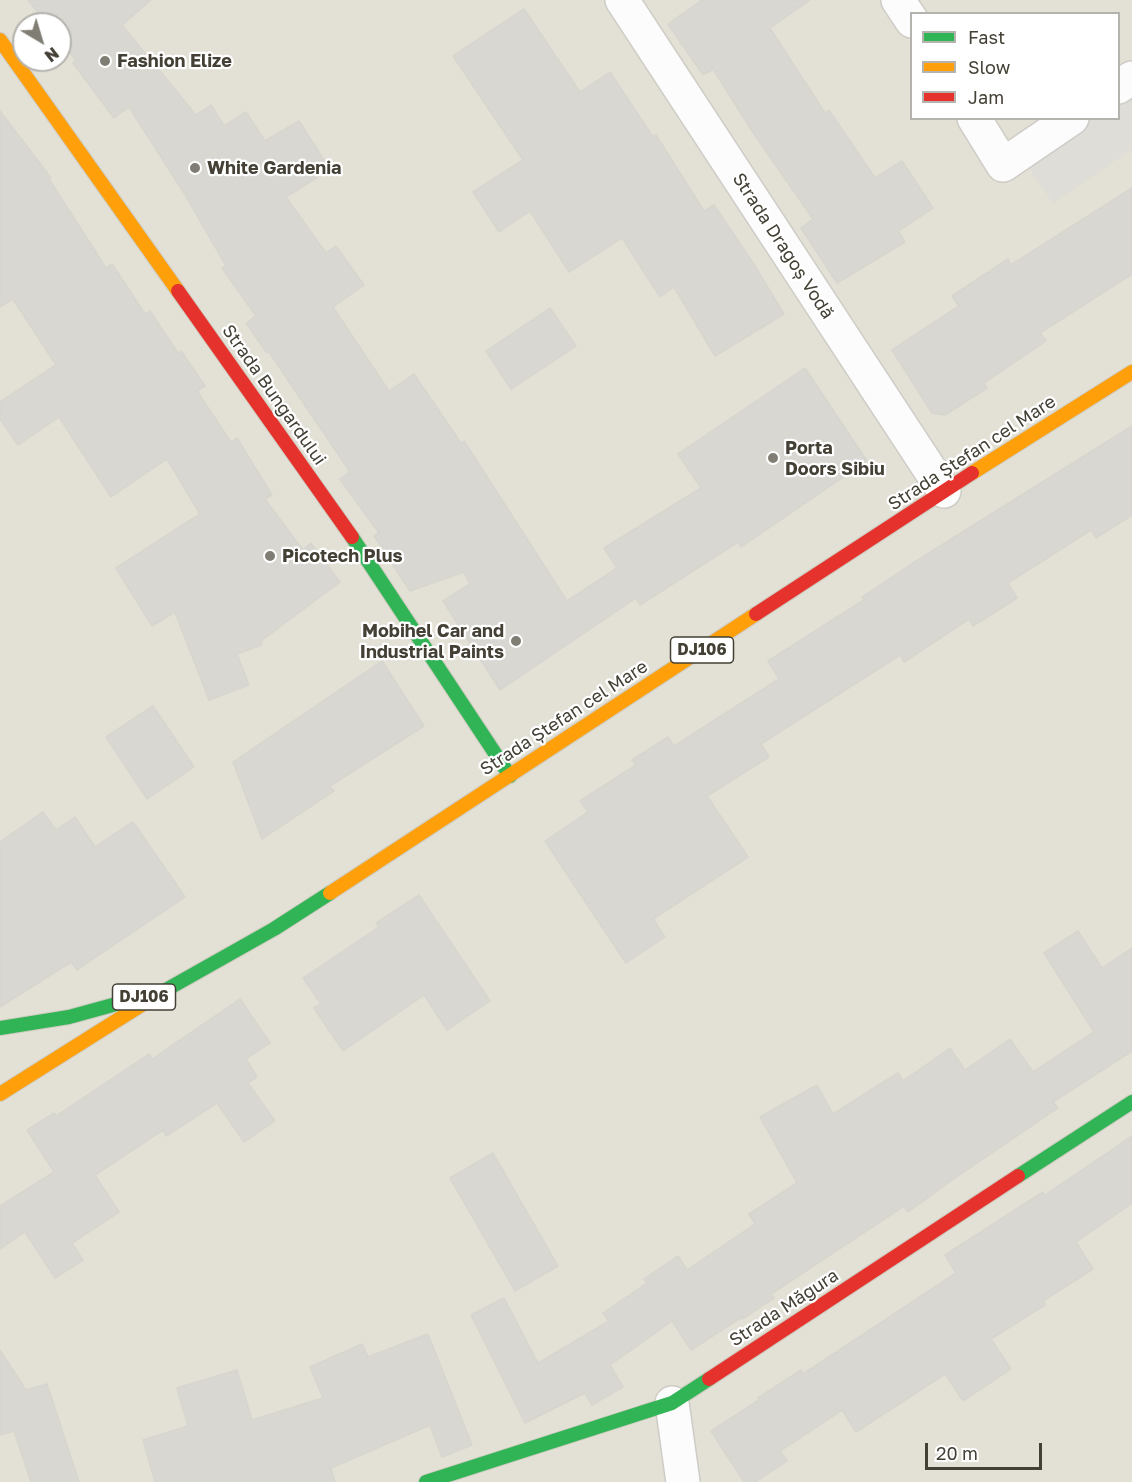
<!DOCTYPE html>
<html>
<head>
<meta charset="utf-8">
<style>
  body { margin:0 }
  #map { position:relative; width:1132px; height:1482px; overflow:hidden; background:#efeee8; font-family:"Golos Text",sans-serif }
  canvas { display:block }
  .legend { position:absolute; left:910px; top:12px; width:210px; height:108px; box-sizing:border-box; background:#fff; border:2px solid #b4b3ae; margin:0; padding:8px 10px; list-style:none; font-size:18px; color:#444035 }
  .legend li { display:flex; align-items:center; gap:12px; height:30px }
  .legend b { width:30px; border:2px solid #b4b3ae }
  .north { position:absolute; left:12px; top:12px; width:60px; height:60px; box-sizing:border-box; background:#fff; border:2px solid #b4b3ae; border-radius:50%; rotate:142deg; font-size:16px; font-weight:700; line-height:24px; text-align:center; color:#444035 }
  .north::after { content:''; display:block; margin:auto; width:21px; height:27px; background:#807d74; clip-path:polygon(50% 0,100% 100%,50% 72%,0 100%) }
  .scale { position:absolute; left:925px; top:1443px; width:117px; height:27px; box-sizing:border-box; border:3px solid #444035; border-top:0; padding-left:8px; font-size:18px; line-height:21px; white-space:nowrap; color:#444035; -webkit-text-stroke:4px #fff; paint-order:stroke }
</style>
</head>
<body>
<div id="map">
<canvas width="1132" height="1482"></canvas>
<ul class="legend">
<li><b style="height:8px;background:#30b455"></b>Fast</li>
<li><b style="height:8px;background:#ff9f0a"></b>Slow</li>
<li><b style="height:8px;background:#e5322d"></b>Jam</li>
</ul>
<div class="north">N</div>
<div class="scale">20 m</div>
</div>
<script>
const g = document.querySelector('canvas').getContext('2d');
g.lineJoin = 'round';
function fill(path, color) {
  g.fillStyle = color;
  g.fill(path, 'evenodd');
}
function trace(path, color, width, dash) {
  g.strokeStyle = color;
  g.lineWidth = width;
  g.lineCap = dash ? 'butt' : 'round';
  g.setLineDash(dash || []);
  g.stroke(path);
}
function label(font, color, halo, rows, align = 'center') {
  g.font = font + ' "Golos Text",sans-serif';
  g.lineWidth = 4.5;
  g.setLineDash([]);
  g.textBaseline = 'middle';
  g.strokeStyle = halo;
  g.fillStyle = color;
  for (const [text, x, y, turn = 0] of rows) {
    g.save();
    g.translate(x, y);
    g.rotate((+turn || 0) * Math.PI / 180);
    g.textAlign = isNaN(turn) ? turn : align;
    if (halo) g.strokeText(text, 0, 0);
    g.fillText(text, 0, 0);
    g.restore();
  }
}
fill(new Path2D(`
  M0,0H1132V1482H0ZM912,14H1118V118H912ZM24,24H60V60H24Z`), '#e3e0d6');
fill(new Path2D(`
  M1132,95V149L1053,203L1025,162L1091,119L1118,118L1119,100Z`), '#deddd8');
const building = new Path2D(`
  M28,0H151L122,25L196,115L211,105L224,126L246,112L265,141L299,121L330,169L286,197L326,253L336,246L364,285L333,307L389,391L414,374L461,443L464,441L567,601L617,568L604,548L701,488L678,454L805,368L867,461L741,547L738,542L640,605L636,598L500,690L443,601L470,584L464,572L410,591L374,536L379,533L340,479L350,472L269,352L267,353L246,323L256,316L222,268L226,266L184,193L129,107L114,118L73,63L76,61L60,40V24H47Z
  M702,0H810L770,28L825,113L829,110L875,178L902,161L933,208L898,231L905,242L837,283L801,228L813,219L752,131L713,69L703,75L668,24Z
  M524,9L580,92L610,72L653,137L656,135L704,211L714,205L753,263L784,314L715,356L674,287L660,297L622,238L569,272L530,211L499,232L473,192L523,160L453,56Z
  M0,111L51,178L49,179L106,268L112,264L145,314L150,311L178,353L181,351L205,386L197,391L231,442L237,438L272,495L265,499L303,550L311,543L340,582L261,641L262,645L237,654L249,685L209,700L175,612L152,626L116,568L200,514L167,459L111,497L59,417L18,445L0,419V402L56,365L13,299L0,307Z
  M1132,188V274L1040,333L1046,341L984,383L987,388L945,415L932,413L892,350L959,306L952,296L1008,259L1011,265Z
  M550,308L576,346L511,389L486,351Z
  M1132,426V515L1096,538L1091,530L1008,583L1017,598L973,626L969,619L904,662L900,655L761,744L769,757L707,796L748,857L653,919L665,937L626,963L545,841L588,812L580,801L636,765L632,760L668,737L674,746L779,679L768,661L864,600L862,597L913,563Z
  M382,661L424,726L330,786L334,791L262,839L233,762Z
  M153,706L194,767L147,799L106,737Z
  M43,812L56,830L75,817L95,847L133,822L185,897L77,970L71,962L0,1007V842Z
  M419,895L490,1001L447,1030L424,995L343,1051L314,1008L321,1004L303,978L379,927L376,923Z
  M1078,931L1102,968L1132,948V1051L1053,1102L1058,1108L952,1180L908,1212L904,1206L771,1294L774,1298L743,1319L742,1317L691,1350L672,1321L610,1365L623,1387L592,1405L585,1393L525,1423L471,1315L504,1298L538,1363L609,1321L603,1313L647,1283L644,1279L678,1256L687,1270L755,1224L749,1214L797,1183L760,1117L817,1085L833,1114L898,1073L903,1081L950,1048L965,1070L1010,1039L1033,1072L1094,1032L1044,953Z
  M240,999L270,1043L246,1059L257,1077L248,1083L275,1121L244,1142L217,1103L166,1136L163,1130L95,1175L119,1212L72,1243L83,1260L55,1278L25,1232L0,1249V1206L54,1172L27,1130L54,1113L56,1116L149,1054L152,1059Z
  M1132,1136V1203L1076,1242L1093,1269L1043,1301L1045,1305L991,1339L1011,1369L963,1401L945,1374L856,1432L842,1410L780,1451L787,1461L755,1482H744L711,1431L759,1400L758,1398L801,1370L803,1374L956,1273L945,1255L1043,1192L1045,1195Z
  M493,1153L558,1266L515,1291L450,1178Z
  M428,1334L472,1445L442,1457L430,1425L331,1468L335,1482H155L143,1440L188,1426L177,1388L237,1370L252,1420L323,1398L310,1367L362,1344L368,1357Z
  M0,1350L26,1390L47,1384L79,1482H31L14,1431L0,1435Z`);
fill(building, '#d8d7d1');
trace(building, '#d7d5ce', 1.5);
const street = new Path2D(`
  M622,0L944,491
  M898,0L912,21
  M1118,87L1132,78
  M974,118L1003,165L1072,118
  M672,1403L683,1482`);
const fast = new Path2D(`
  M352,537L510,776
  M0,1028L69,1017L164,991L274,929L330,893
  M1018,1176L1132,1102
  M426,1482L672,1403L709,1379`);
const slow = new Path2D(`
  M0,40L178,291
  M972,473L1132,372
  M330,893L756,614
  M0,1094L154,997`);
const jam = new Path2D(`
  M178,291L352,537
  M756,614L972,473
  M709,1379L1018,1176`);
trace(street, '#cdccc6', 36);
trace(fast, '#cecbbf', 16);
trace(slow, '#cecbbf', 16);
trace(jam, '#cecbbf', 16);
trace(street, '#fdfcfc', 33);
trace(fast, '#30b455', 14);
trace(slow, '#ff9f0a', 14);
trace(jam, '#e5322d', 14);
for (const [x, y, r, color] of [
  [105,61,6,"#807d74"],
  [195,168,6,"#807d74"],
  [773,458,6,"#807d74"],
  [270,556,6,"#807d74"],
  [516,641,6,"#807d74"]
]) {
  const dot = new Path2D();
  dot.arc(x, y, r, 0, 2 * Math.PI);
  g.fillStyle = color;
  g.fill(dot);
  trace(dot, '#fff', 2);
}
for (const [x, y, w] of [
  [702,650,63],
  [144,997,63]
]) {
  const box = new Path2D();
  box.roundRect(x - w / 2, y - 13, w, 26, 4.5);
  g.fillStyle = '#fff';
  g.fill(box);
  trace(box, '#444035', 1.5);
}
label('bold 16px', '#444035', null, [
  ["DJ106",702,650],
  ["DJ106",144,997]
]);
label('bold 18px', '#444035', '#fff', [
  ["Fashion Elize",117,61],
  ["White Gardenia",207,168],
  ["Porta",785,448],
  ["Doors Sibiu",785,469],
  ["Picotech Plus",282,556],
  ["Mobihel Car and",504,631,"right"],
  ["Industrial Paints",504,652,"right"]
], 'left');
label('18px', '#444035', '#fff', [
  ["Strada Dragoș Vodă",783,246,57],
  ["Strada Bungardului",274,395,55],
  ["Strada Ștefan cel Mare",972,453,-33],
  ["Strada Ștefan cel Mare",564,718,-33],
  ["Strada Măgura",784,1308,-33]
]);
</script>
</body>
</html>
